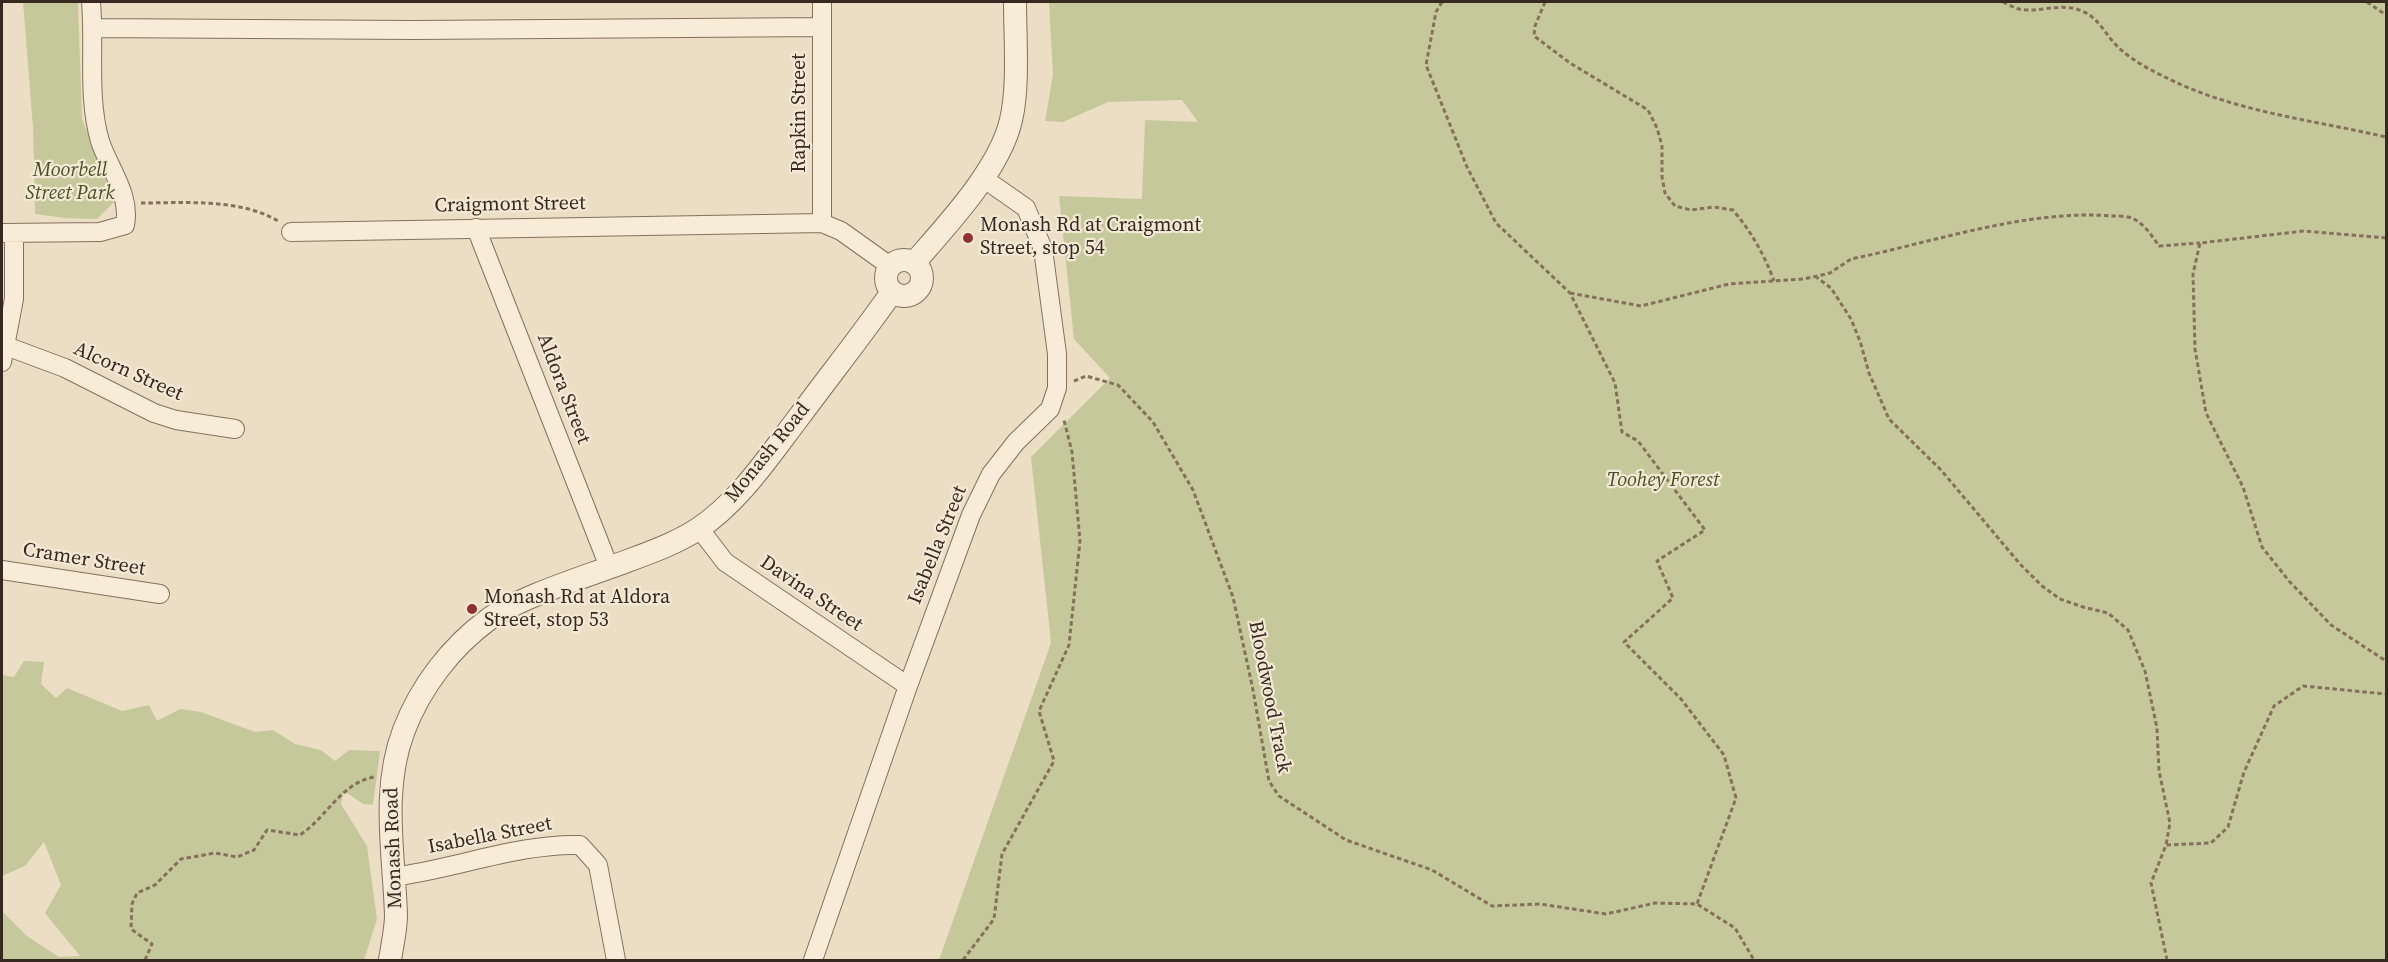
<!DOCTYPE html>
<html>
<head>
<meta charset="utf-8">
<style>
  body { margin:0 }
  #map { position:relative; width:2388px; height:962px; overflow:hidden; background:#ebdec5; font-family:"Source Serif 4",serif }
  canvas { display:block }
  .frame { position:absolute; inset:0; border:3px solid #36291f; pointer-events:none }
</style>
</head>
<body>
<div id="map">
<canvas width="2388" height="962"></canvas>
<div class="frame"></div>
</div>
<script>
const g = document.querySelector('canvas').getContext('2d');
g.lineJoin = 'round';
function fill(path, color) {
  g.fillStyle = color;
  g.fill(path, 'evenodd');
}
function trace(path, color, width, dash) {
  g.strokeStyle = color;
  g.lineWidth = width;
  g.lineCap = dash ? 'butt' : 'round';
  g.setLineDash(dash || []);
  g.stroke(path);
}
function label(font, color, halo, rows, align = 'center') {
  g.font = font + ' "Source Serif 4",serif';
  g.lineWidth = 4.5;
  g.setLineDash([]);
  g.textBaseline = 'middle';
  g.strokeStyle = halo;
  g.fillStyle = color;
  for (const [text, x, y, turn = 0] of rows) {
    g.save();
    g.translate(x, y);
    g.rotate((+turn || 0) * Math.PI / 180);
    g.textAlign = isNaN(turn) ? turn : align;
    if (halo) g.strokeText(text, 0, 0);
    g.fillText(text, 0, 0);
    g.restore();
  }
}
fill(new Path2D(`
  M23,2H78L82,119L114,202L97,219L65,218L35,214L33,127Z
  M1049,2H2386V960H939L1051,643L1031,457L1110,378L1074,339L1059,196L1142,199L1145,120L1198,122L1182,100L1108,102L1063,122L1045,121L1053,75Z
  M24,661L44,662L41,684L56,698L67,688L122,711L149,705L157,721L180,709L201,712L255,732L273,730L295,744L321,750L335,761L349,750L380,751L373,805L363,804L344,791L341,804L367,846L377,919L364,960H2V911L27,936L59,957L80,956L45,913L61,885L44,842L25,866L2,876V675L14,677Z`), '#c5c89a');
const minor = new Path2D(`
  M822,2V223
  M93,28L414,30L822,27
  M476,228L609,567
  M291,232L822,223L841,231L890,266
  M2,233L100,232L125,225C131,194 109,169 100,141C87,97 95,47 91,2
  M6,346L65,368L154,413L176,420L235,429
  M2,362L14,299V233
  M699,528L725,562L908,686
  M2,570L160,594
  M393,877C454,869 521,843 580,845L598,865L616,960
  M813,960L908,686L971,515L991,474L1016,442L1050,409L1057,388V354L1043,249L1026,208L983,178`);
const tertiary = new Path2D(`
  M886 278a18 18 0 1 1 36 0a18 18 0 1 1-36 0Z
  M914,263C947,225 1000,169 1011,120C1019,87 1015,37 1015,2
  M390,960C392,946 396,930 396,915C394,853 381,790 404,730C421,686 451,647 489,619C519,598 575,580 611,567C640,556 672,546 698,529C740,501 769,456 799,417C830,375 862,335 892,292`);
trace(minor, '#85705c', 20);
trace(tertiary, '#85705c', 24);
trace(new Path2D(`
  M1442,2L1436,12L1426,65L1467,167L1496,223L1570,293L1615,383L1622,432L1638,441L1705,530L1657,561L1673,598L1624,642L1681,699L1724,755L1736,798L1697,904
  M1545,2L1535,26L1534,36L1570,63L1648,110L1657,128L1662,146V177L1665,193L1675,206L1691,210L1714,207L1733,210C1752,233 1764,254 1774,281
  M2003,2C2008,4 2014,8 2019,9C2040,13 2061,2 2082,11C2099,18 2105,34 2117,46C2130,59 2150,70 2167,78C2235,112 2313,120 2386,137
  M2367,2L2386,15
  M141,203C183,203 240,198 278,221
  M2386,238L2304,231L2200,243L2193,274L2195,349L2206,413L2243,487L2262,547L2289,581L2331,625L2386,661
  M1815,276L1831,288L1851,319L1860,341L1869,373L1889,419L1941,470L2020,564L2042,586L2060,599L2083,607L2108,613L2128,630L2145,671L2157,728L2159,771L2170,823L2166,845
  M1570,293L1641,306L1729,284L1804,279L1830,273L1851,259C1934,242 2028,209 2112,216C2119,216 2129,216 2134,219C2145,225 2152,236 2159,246L2200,243
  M1074,381L1086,376L1118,385L1153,422L1193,490L1233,597L1253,690L1269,781L1279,796L1346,840L1432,870L1492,906L1540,904L1606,914L1655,903L1697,904L1735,928L1754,960
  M145,960L152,944L131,929L132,904L137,893L155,885L181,859L215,853L237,857L254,850L267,830L300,835C326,818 341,783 374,777
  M963,960L994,919L1002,854L1054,761L1039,711L1069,645L1080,541L1072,452L1064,420
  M2167,960L2151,883L2166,845L2211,843L2228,827L2244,772L2274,706L2303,686L2386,694`), '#85705c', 3, [4.5, 3]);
trace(minor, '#f6ecd8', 18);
trace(tertiary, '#f6ecd8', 22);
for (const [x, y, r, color] of [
  [968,238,6,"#903035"],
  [472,609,6,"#903035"]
]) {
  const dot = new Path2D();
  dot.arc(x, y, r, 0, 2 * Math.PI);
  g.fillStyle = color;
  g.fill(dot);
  trace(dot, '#f3e9d4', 2);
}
label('20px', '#36291f', '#f3e9d4', [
  ["Rapkin Street",800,113,-90],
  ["Craigmont Street",510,205,-1],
  ["Alcorn Street",128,372,24],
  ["Aldora Street",563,389,69],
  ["Monash Road",768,453,-51],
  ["Isabella Street",938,545,-68],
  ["Cramer Street",84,560,9],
  ["Davina Street",811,594,34],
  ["Bloodwood Track",1269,697,79],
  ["Isabella Street",490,836,-11],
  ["Monash Road",394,848,-92]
]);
label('italic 20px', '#485127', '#f3e9d4', [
  ["Moorbell",70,171],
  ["Street Park",70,194],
  ["Toohey Forest",1663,481]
]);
label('20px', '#36291f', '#f3e9d4', [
  ["Monash Rd at Craigmont",980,226],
  ["Street, stop 54",980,249],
  ["Monash Rd at Aldora",484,598],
  ["Street, stop 53",484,621]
], 'left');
</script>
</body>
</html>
